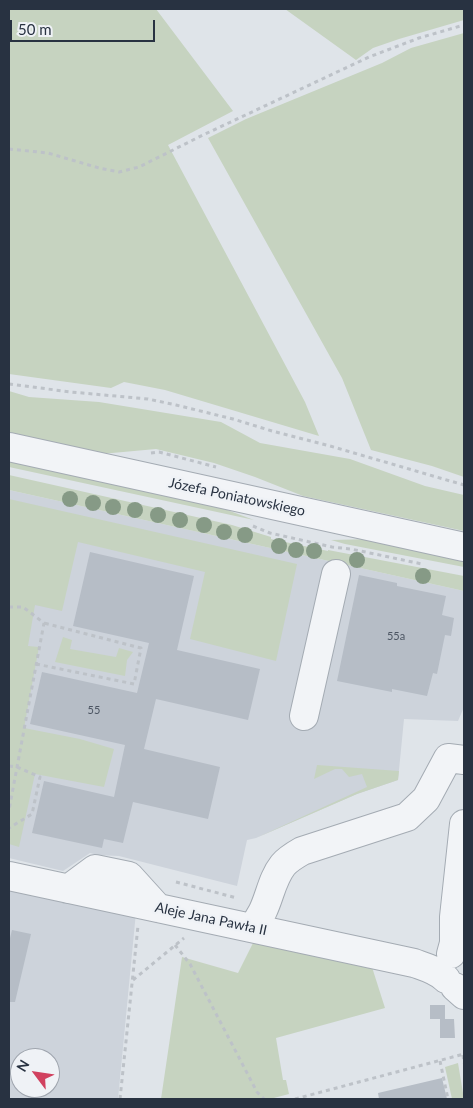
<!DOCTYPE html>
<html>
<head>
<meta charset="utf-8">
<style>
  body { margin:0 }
  #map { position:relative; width:473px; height:1108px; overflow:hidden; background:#dfe4e9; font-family:Lato,sans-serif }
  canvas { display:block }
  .frame { position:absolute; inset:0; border:10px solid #283241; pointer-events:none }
  .north { position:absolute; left:10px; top:1048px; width:50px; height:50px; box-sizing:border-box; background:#eff2f6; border:1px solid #9fa5ae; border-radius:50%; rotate:301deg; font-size:14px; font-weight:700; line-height:20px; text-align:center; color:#283241 }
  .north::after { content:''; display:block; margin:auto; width:18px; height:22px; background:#d1415f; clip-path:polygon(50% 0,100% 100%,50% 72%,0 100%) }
  .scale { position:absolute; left:10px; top:20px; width:145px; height:22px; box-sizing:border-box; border:2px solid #283241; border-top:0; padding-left:6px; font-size:15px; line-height:18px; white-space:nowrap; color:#283241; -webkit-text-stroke:4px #eff2f6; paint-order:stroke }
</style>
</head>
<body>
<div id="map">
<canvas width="473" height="1108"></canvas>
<div class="frame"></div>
<div class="north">N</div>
<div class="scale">50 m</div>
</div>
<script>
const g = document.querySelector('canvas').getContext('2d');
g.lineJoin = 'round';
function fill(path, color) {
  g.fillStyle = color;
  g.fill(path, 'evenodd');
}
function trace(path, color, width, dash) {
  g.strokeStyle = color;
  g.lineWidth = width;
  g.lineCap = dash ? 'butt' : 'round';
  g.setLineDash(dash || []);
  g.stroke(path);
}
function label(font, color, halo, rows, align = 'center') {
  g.font = font + ' Lato,sans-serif';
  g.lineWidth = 5;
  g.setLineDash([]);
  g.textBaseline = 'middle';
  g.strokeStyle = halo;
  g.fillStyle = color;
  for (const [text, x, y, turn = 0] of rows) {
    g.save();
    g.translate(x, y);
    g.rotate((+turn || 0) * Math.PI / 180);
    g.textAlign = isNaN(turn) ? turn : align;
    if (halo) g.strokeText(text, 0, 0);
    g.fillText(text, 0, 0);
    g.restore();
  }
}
fill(new Path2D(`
  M9,490L464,591V707L458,721L404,719L398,780L357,794L256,838L247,840L237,886L119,856L98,855L90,853L63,871L9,858Z
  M9,888L136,912L118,1099H9ZM20,1058H50V1088H20Z`), '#cdd3db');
fill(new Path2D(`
  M9,9H156L233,111L168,145L305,402L319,436L165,390L124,382L111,388L9,374Z
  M285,9H464V20L399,39L373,48L356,60Z
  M464,33V477L432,466L371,450L342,378L208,138L246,119L382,63L411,48Z
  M9,391L29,397L99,402L221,422L260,443L350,459L425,486L464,495V531L303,496L255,477L214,463L156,449L101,454L82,449L9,433Z
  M9,457L198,499L254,520L9,467Z
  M9,475L232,525L271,537V539L328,551V550L464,576V591L9,490Z
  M9,499L297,564L276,661L190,639L205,572L78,542L62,611L35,605L28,646L39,647L24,728L80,739L114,749L104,787L35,774L19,847L9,844Z
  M373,539L464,558V567L345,544L331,540Z
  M63,637L72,640L70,649L116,657L119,648L133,652L127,660L125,676L55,662Z
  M317,765L399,771L398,780L357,794L256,838L367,787L362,774L349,777L342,769H335L314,779Z
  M256,937L371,964L385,1008L276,1038L283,1080H286L289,1094L270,1099H161L182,957L238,973Z
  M458,1063L464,1099H452L445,1067Z`), '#c6d3c0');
fill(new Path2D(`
  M90,552L194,576L177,650L260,669L248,720L156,699L144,749L220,767L208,819L133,802L123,843L104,839L102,848L32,833L44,781L114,797L125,745L30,724L42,672L137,693L149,643L73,626Z
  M359,575L397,583V586L446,596L442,615L454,618L451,636L445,635L437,674L433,673L427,696L392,689V692L337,681Z
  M12,930L31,934L15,1002H9V942Z
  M430,1005H445V1019H441H454L455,1038H440V1019H430Z
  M442,1078L447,1099H379L378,1093Z`), '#b6bdc6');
const minor = new Path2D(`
  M9,447L464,547
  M304,716L336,574
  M9,876L414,963C425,967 437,970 446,979
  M68,889L95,869L129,876L158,908
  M251,928C270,909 268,884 283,865C288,859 295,855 302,851L407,817L426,799L448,758L464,760
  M451,954L454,943V917L464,824
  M455,987L464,995`);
trace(minor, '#a4abb3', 30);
trace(new Path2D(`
  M9,149L48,153L99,168L119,172L139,167L203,135L369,57L419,38L464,25
  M9,384L71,392L148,399L176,405L233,419L272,431L330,446L464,485
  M151,453L159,452L216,467
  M253,526L270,533L332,547L351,549L422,564
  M9,607H23L44,623L9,810
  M36,664L134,684L141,648L44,623
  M9,766L17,767L40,777L32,814L9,828
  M176,882L237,898
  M175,945L190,964L257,1092L264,1099
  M133,980L184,938
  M463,1055L464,1063
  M440,1061L448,1099
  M120,1099L138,926
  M295,1099L464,1054`), '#bdc2c8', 3, [4, 4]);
trace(minor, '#f2f4f7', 28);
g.fillStyle = '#869a86';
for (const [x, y] of [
  [70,499],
  [93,503],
  [113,507],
  [135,510],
  [158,515],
  [180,520],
  [204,525],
  [224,532],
  [245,535],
  [279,546],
  [296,550],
  [314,551],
  [357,560],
  [423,576]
]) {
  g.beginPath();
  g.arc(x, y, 8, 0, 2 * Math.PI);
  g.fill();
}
label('11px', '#4c5562', null, [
  ["55a",396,636],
  ["55",94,710]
]);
label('14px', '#283241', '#eff2f6', [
  ["Józefa Poniatowskiego",237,497,12],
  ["Aleje Jana Pawła II",211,919,12]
]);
</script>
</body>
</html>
